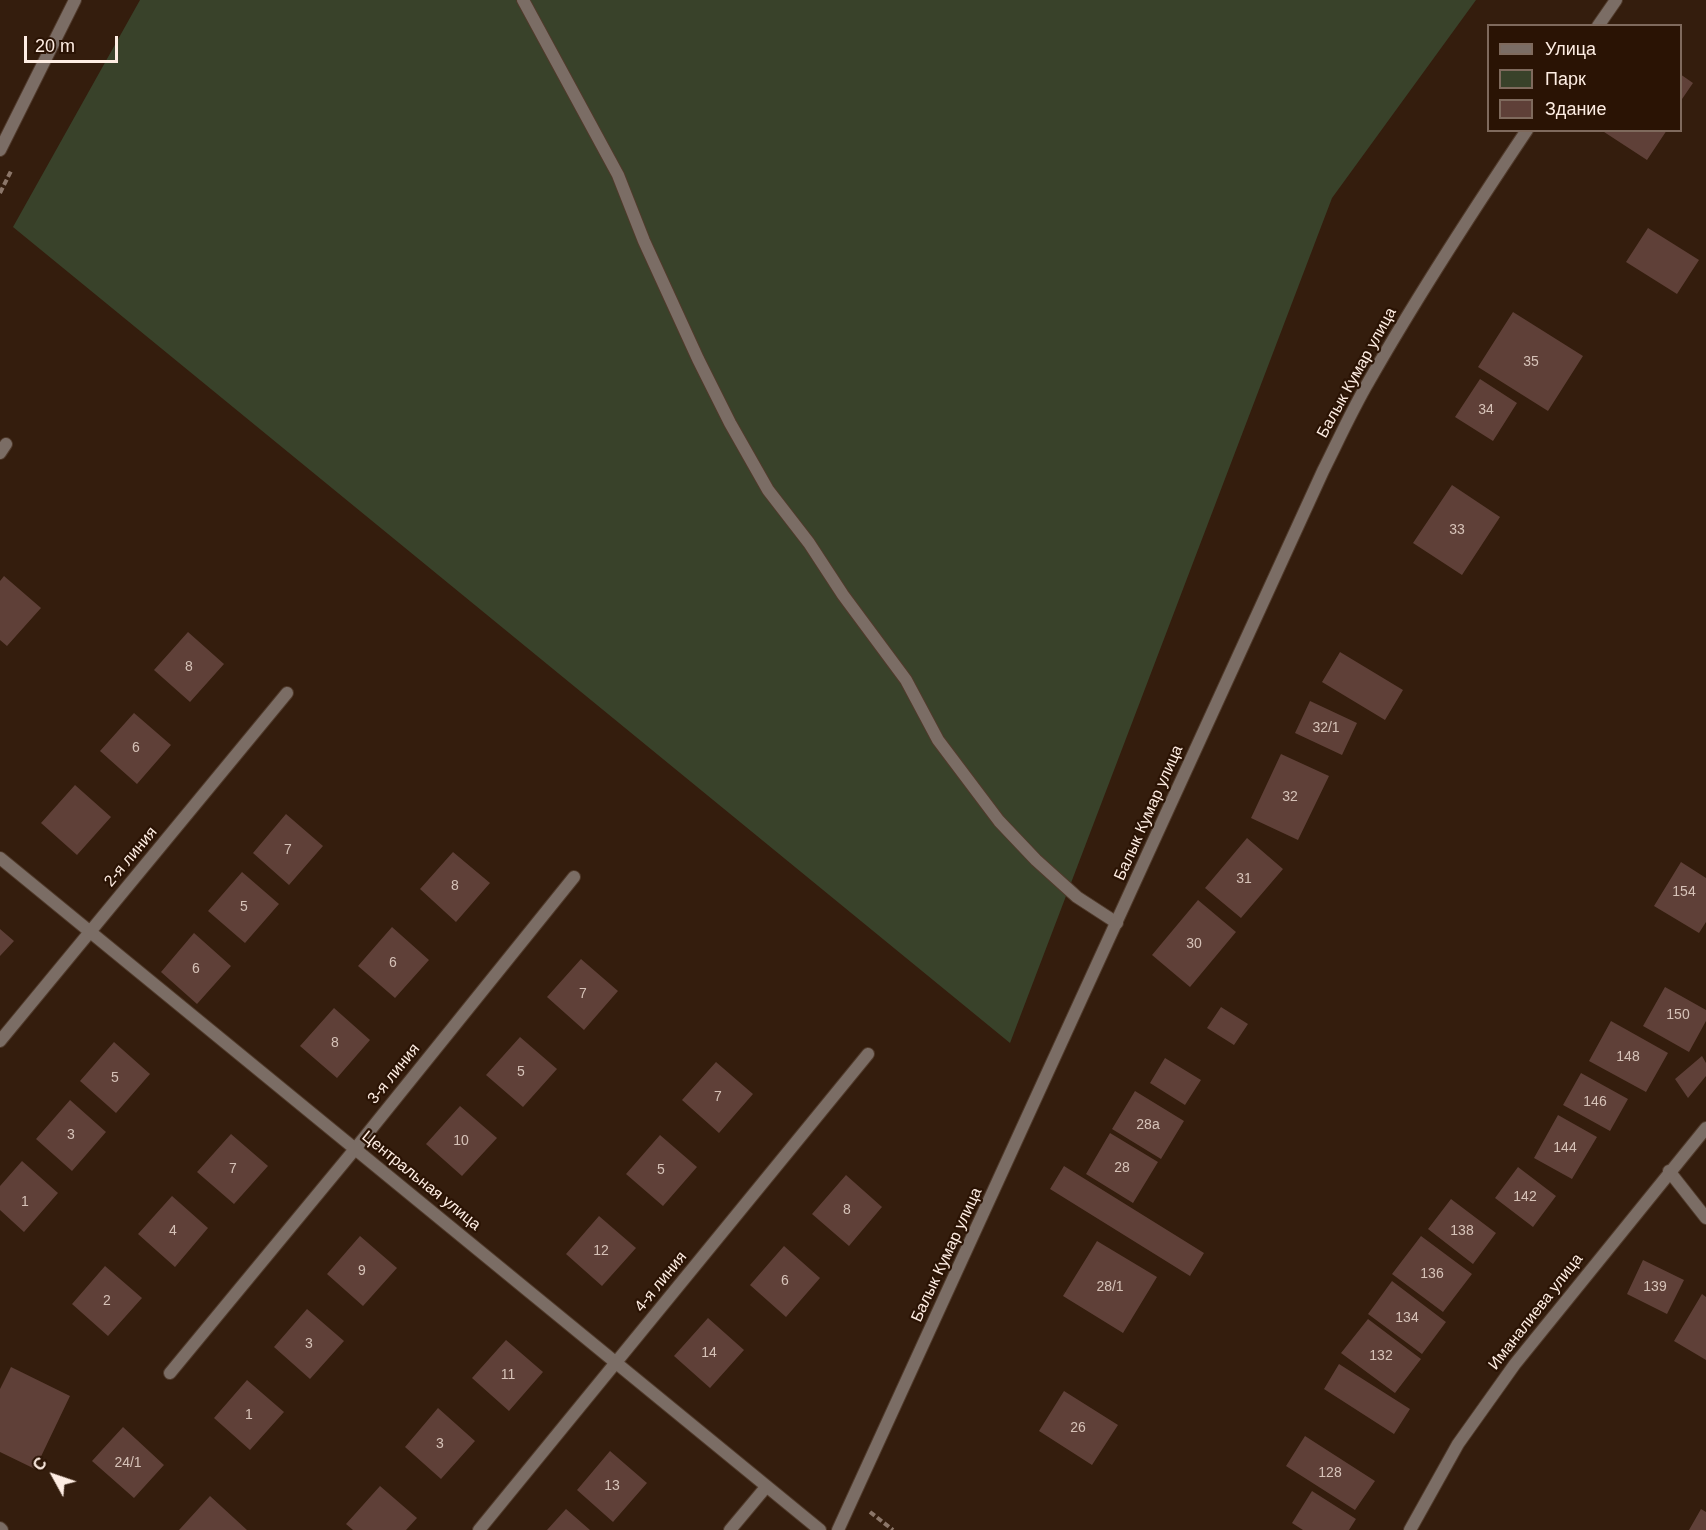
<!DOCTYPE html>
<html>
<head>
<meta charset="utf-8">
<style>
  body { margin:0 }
  #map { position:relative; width:1706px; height:1530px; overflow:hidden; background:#341d0d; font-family:Arial,sans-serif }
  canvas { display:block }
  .legend { position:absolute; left:1487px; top:24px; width:195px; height:108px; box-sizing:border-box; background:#2a1304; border:2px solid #7f6a5d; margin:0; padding:8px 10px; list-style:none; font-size:18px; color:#feede3 }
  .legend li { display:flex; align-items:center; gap:12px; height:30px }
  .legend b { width:30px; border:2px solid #7f6a5d }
  .north { position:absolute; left:24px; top:1446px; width:60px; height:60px; -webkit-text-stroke:4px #2a1304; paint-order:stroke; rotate:310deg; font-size:16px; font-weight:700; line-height:24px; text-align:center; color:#feede3 }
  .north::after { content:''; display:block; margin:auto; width:21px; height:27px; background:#feede3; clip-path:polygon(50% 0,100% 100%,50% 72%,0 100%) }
  .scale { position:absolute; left:24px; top:36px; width:94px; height:27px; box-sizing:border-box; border:3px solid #feede3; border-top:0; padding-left:8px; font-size:18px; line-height:21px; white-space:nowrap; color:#feede3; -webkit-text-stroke:4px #2a1304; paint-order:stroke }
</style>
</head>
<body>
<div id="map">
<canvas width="1706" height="1530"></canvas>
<ul class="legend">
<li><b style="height:8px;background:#7b6d65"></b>Улица</li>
<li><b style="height:16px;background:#39422a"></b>Парк</li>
<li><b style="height:16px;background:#5f4038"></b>Здание</li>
</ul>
<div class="north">С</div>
<div class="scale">20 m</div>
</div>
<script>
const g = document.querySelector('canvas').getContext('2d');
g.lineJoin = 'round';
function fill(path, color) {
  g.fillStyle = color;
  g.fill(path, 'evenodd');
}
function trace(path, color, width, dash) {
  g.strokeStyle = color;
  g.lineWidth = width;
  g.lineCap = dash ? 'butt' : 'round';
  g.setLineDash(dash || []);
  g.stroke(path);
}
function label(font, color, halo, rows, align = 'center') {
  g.font = font + ' Arial,sans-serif';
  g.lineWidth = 4.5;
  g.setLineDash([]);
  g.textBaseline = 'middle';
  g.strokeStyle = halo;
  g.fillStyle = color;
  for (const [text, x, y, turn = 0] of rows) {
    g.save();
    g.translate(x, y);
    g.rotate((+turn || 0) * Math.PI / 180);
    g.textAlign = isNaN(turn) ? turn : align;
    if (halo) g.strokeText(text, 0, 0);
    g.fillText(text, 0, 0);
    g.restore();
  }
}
fill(new Path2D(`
  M140,0H1476L1332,198L1010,1043L13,227Z`), '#39422a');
fill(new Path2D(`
  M1680,74L1693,83L1680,102Z
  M1601,130H1667L1647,160Z
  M1648,228L1699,260L1677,294L1626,262Z
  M1513,312L1583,356L1548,411L1478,367Z
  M1480,379L1517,403L1493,441L1455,417Z
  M1452,485L1500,517L1462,575L1413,543Z
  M4,576L41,608L7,646L0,640V581Z
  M188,632L224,664L190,702L154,670Z
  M1340,652L1403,690L1385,720L1322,682Z
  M1310,701L1357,723L1342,755L1295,733Z
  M134,713L171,745L137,784L100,751Z
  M1281,754L1329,776L1298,840L1251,818Z
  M75,785L111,817L77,855L41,823Z
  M286,814L323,846L289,885L253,853Z
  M1247,838L1283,869L1241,918L1205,888Z
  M453,852L490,883L456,922L420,889Z
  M1681,862L1706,878V922L1699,933L1654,906Z
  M242,872L279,904L245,943L208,911Z
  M1198,900L1236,932L1190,987L1152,955Z
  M392,927L429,960L395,998L358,966Z
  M0,929L14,941L0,956Z
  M194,933L231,966L197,1004L161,972Z
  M581,959L618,991L584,1030L547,997Z
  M1665,987L1706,1010V1021L1689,1052L1643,1026Z
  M1221,1007L1248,1024L1234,1045L1207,1028Z
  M334,1008L370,1040L337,1078L300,1046Z
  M1611,1021L1668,1053L1646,1092L1589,1061Z
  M520,1037L557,1069L523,1107L486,1075Z
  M114,1042L150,1074L116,1113L80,1081Z
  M1702,1056L1706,1063V1076L1688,1098L1675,1079Z
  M1165,1058L1201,1080L1185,1105L1150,1083Z
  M716,1062L753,1094L719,1133L682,1100Z
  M1581,1073L1628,1099L1610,1131L1563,1105Z
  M1135,1091L1184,1121L1161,1159L1112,1129Z
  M70,1100L106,1132L72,1171L36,1139Z
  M460,1106L497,1138L462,1176L426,1144Z
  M1558,1115L1597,1137L1572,1179L1534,1158Z
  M1110,1133L1158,1162L1133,1203L1086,1174Z
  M231,1134L268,1166L234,1204L197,1172Z
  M660,1135L697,1167L663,1206L626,1174Z
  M22,1161L58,1193L24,1232L0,1210V1186Z
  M1064,1166L1204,1253L1190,1276L1050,1189Z
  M1518,1167L1556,1196L1533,1227L1495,1198Z
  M846,1175L882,1207L849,1246L812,1214Z
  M172,1196L208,1228L175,1267L138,1234Z
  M1451,1199L1496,1233L1473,1264L1428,1229Z
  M599,1216L636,1248L602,1286L566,1254Z
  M360,1236L397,1268L363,1306L327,1274Z
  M1421,1236L1472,1274L1443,1312L1392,1274Z
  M1097,1241L1157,1277L1123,1333L1063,1296Z
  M784,1246L820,1278L786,1317L750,1285Z
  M1643,1260L1684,1280L1667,1314L1627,1294Z
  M105,1266L142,1298L108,1336L72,1304Z
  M1392,1281L1446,1322L1422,1354L1368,1314Z
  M1702,1294L1706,1297V1360L1674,1341Z
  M307,1309L344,1341L310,1379L274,1347Z
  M708,1318L744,1350L710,1388L674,1356Z
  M1368,1319L1421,1359L1395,1393L1341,1353Z
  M506,1340L543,1372L509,1411L472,1378Z
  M1339,1364L1410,1409L1394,1434L1324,1389Z
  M11,1367L70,1396L35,1469L0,1452V1389Z
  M247,1380L284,1412L250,1450L214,1418Z
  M1064,1391L1118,1425L1092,1465L1039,1431Z
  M438,1408L475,1441L441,1479L405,1447Z
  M123,1427L164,1465L134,1498L92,1461Z
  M1305,1436L1375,1481L1355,1510L1286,1466Z
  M610,1451L647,1483L613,1522L577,1490Z
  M380,1486L417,1518L406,1530H353L346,1524Z
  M1312,1491L1356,1519L1349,1530H1303L1292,1523Z
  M210,1496L247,1530H179Z
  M566,1509L590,1530H547Z
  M1701,1509L1706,1512V1530H1689Z`), '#5f4038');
const service = new Path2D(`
  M523,0L618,175L644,241L698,359L730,423L768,490L809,543L843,595L906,680L938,740L999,821L1036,860L1077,897L1117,923`);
const minor = new Path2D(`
  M1598,26L1616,0
  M0,150L75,0
  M0,453L6,444
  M0,858L820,1530
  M0,1041L287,693
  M1669,1171L1706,1218
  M170,1373L355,1149L574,877
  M0,1528L2,1530
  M479,1530L868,1054
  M730,1530L766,1487
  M838,1530L1323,471C1338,441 1352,410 1369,381C1418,295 1472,212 1527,130`);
const tertiary = new Path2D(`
  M1410,1530L1458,1444L1515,1364L1706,1128`);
trace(service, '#503a2b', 14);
trace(minor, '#503a2b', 14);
trace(tertiary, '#503a2b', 14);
trace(new Path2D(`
  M0,193L12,169
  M870,1512L893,1530`), '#8b7669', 4, [6, 3]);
trace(service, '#7b6d65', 12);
trace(minor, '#7b6d65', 12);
trace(tertiary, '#7b6d65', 12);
label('14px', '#d6c2b8', null, [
  ["35",1531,362],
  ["34",1486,410],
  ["33",1457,530],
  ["8",189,667],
  ["32/1",1326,728],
  ["6",136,748],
  ["32",1290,797],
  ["7",288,850],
  ["31",1244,879],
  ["8",455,886],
  ["154",1684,892],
  ["5",244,907],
  ["30",1194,944],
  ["6",393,963],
  ["6",196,969],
  ["7",583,994],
  ["150",1678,1015],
  ["8",335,1043],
  ["148",1628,1057],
  ["5",521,1072],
  ["5",115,1078],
  ["7",718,1097],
  ["146",1595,1102],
  ["28а",1148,1125],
  ["3",71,1135],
  ["10",461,1141],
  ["144",1565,1148],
  ["28",1122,1168],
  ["7",233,1169],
  ["5",661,1170],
  ["142",1525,1197],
  ["1",25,1202],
  ["8",847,1210],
  ["4",173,1231],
  ["138",1462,1231],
  ["12",601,1251],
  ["9",362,1271],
  ["136",1432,1274],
  ["6",785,1281],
  ["28/1",1110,1287],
  ["139",1655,1287],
  ["2",107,1301],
  ["134",1407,1318],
  ["3",309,1344],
  ["14",709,1353],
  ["132",1381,1356],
  ["11",508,1375],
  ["1",249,1415],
  ["26",1078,1428],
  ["3",440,1444],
  ["24/1",128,1463],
  ["128",1330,1473],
  ["13",612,1486]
]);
label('16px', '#feede3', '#2a1304', [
  ["Балык Кумар улица",1357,373,-61],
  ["Балык Кумар улица",1149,813,-66],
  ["2-я линия",131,857,-50],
  ["3-я линия",394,1074,-51],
  ["Центральная улица",421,1181,39],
  ["Балык Кумар улица",947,1255,-65],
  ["4-я линия",661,1282,-51],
  ["Иманалиева улица",1536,1312,-52]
]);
</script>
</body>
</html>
